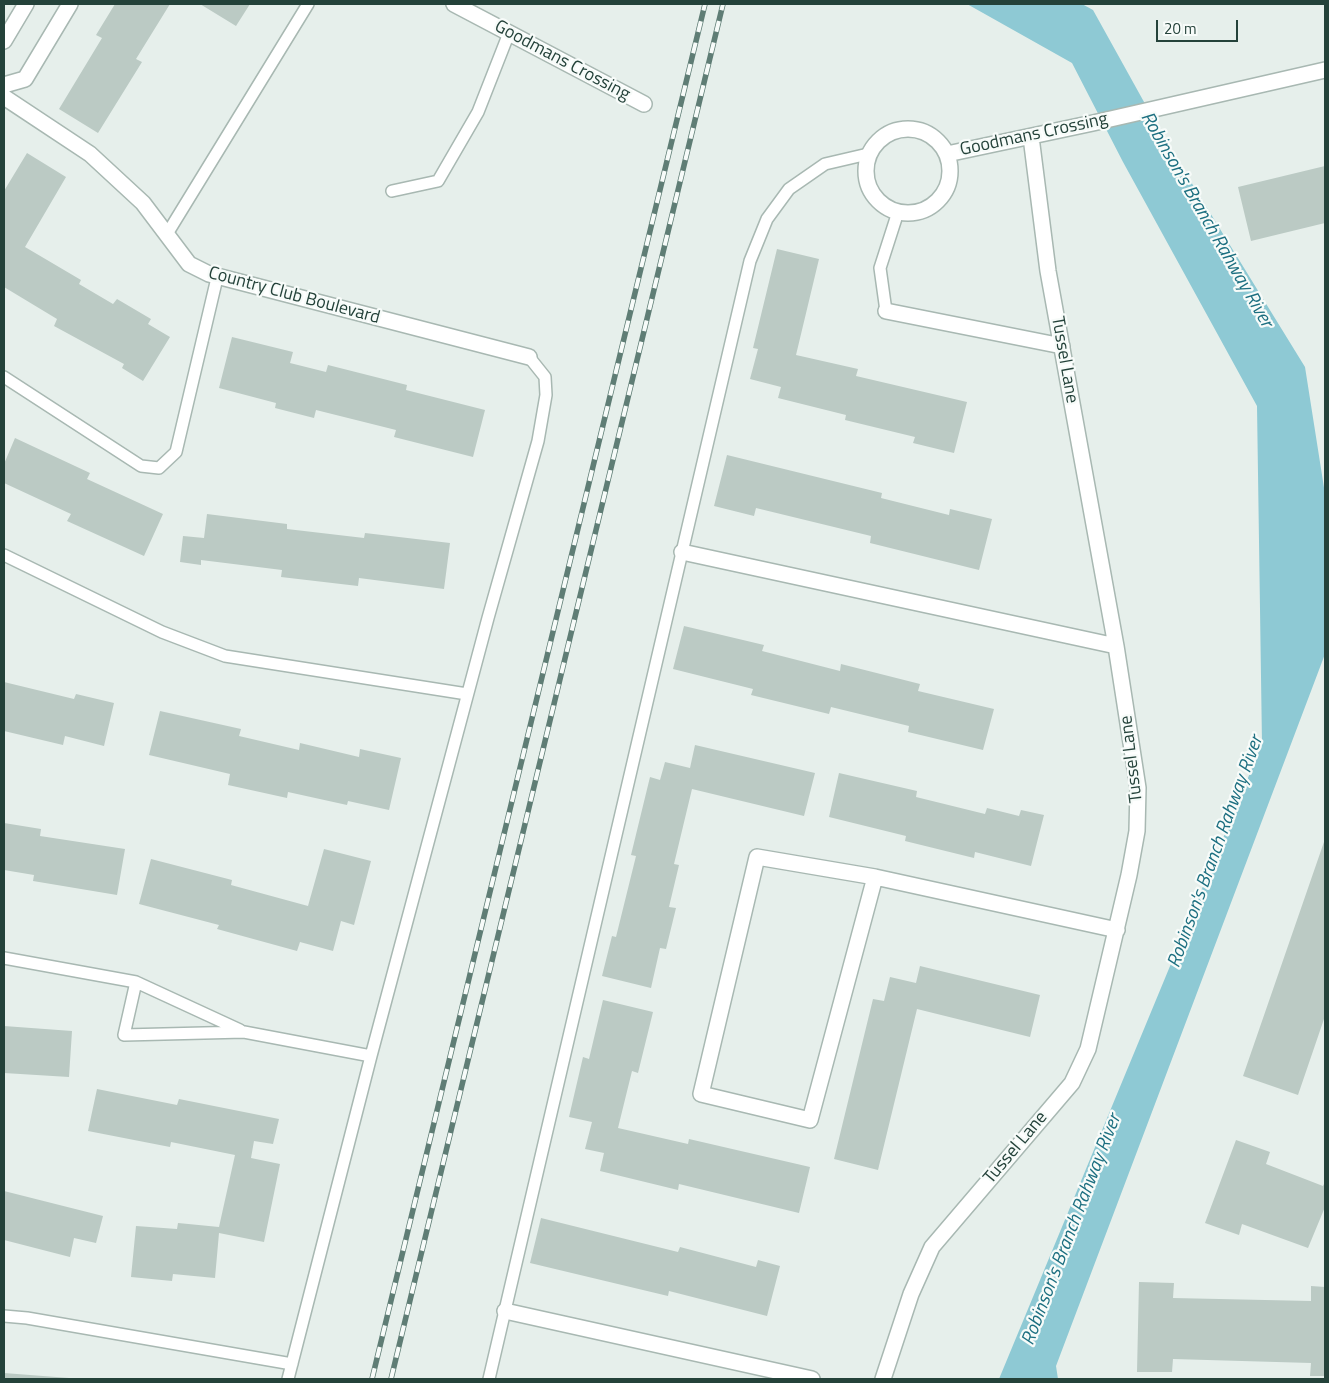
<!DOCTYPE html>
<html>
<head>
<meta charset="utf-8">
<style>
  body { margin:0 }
  #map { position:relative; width:1329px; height:1383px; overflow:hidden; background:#e6efeb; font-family:"Titillium Web",sans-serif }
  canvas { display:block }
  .frame { position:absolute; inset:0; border:5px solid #24423a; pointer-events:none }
  .scale { position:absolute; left:1156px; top:20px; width:82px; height:22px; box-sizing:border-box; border:2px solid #24423a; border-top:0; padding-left:6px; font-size:15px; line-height:18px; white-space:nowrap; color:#24423a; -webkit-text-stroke:4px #f7fbf9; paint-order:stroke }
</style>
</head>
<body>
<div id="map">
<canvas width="1329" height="1383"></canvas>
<div class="frame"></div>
<div class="scale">20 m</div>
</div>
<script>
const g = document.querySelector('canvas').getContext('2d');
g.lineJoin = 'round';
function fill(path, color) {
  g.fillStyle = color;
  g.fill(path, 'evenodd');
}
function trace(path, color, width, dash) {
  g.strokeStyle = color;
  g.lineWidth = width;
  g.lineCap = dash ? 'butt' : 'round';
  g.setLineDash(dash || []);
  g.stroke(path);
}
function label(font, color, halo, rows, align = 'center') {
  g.font = font + ' "Titillium Web",sans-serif';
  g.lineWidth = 4.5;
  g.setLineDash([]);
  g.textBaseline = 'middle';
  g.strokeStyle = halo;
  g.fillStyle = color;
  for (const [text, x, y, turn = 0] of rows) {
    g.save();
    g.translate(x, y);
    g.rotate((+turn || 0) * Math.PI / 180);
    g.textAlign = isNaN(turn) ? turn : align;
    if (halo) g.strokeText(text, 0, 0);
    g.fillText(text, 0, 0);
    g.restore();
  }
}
fill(new Path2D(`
  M967,4H1082L1093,10L1164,138L1305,367L1325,494V654L1056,1366L1058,1379H999L1262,744L1257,406L1123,162L1072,63Z`), '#8ec9d4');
fill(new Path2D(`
  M115,4H170L136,59L142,62L98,133L59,109L102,38L96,35Z
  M200,4H250L236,26Z
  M27,153L66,177L25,247L81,280L79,284L113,304L117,299L151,319L148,324L170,337L143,381L122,368L124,364L54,326L57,319L4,287V191Z
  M1325,166V223L1251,241L1238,187Z
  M777,249L819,259L796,355L858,369L856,376L967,402L954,453L913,443L915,437L845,420L846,415L778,398L781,387L750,379L758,349L753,348Z
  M232,337L293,352L290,363L326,372L328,365L407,385L406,390L485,410L473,457L394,437L396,430L316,410L314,418L275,408L276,403L219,388Z
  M15,438L90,473L87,479L163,514L144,556L67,521L71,514L4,483V464Z
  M727,455L882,493L881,498L949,515L950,509L992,519L979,570L870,543L871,536L756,508L754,516L714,506Z
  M207,514L287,524V529L364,538L365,533L450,543L444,589L359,578L358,586L281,577L282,570L201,560V565L180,562L183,536L204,538Z
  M684,626L764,645L762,651L840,671L841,664L920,684L918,691L994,709L983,750L908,732L909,726L831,707L829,714L751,695L753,689L673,669Z
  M4,682L74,699L76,694L114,703L104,746L65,736L63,745L4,731Z
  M160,711L241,729L239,736L299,750L300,743L359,757L360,749L401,758L389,810L348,801L347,805L288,792L287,798L228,785L230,774L149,755Z
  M695,745L815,773L804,816L692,789L674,864L679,865L669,907L676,908L666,949L660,948L651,988L602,976L612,936L616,937L636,856L631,855L650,777L660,780L665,762L690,768Z
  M839,773L917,791L916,797L985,814L987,808L1019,816L1021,810L1044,815L1031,866L975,852L974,858L905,841L906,836L829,817Z
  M4,823L41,829L40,836L125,849L117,895L33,881L34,875L4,870Z
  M1325,839V1016L1298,1095L1243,1076Z
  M324,849L371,861L354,925L341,921L333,951L300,942L297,951L217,929L219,925L139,904L151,859L232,880L231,885L308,906Z
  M920,966L1040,995L1030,1037L917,1009L878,1170L834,1159L873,999L884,1001L890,977L916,983Z
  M603,1000L653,1012L638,1073L632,1071L618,1128L688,1144L689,1139L810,1167L799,1213L679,1184L678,1190L600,1171L604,1153L585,1149L592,1122L569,1117L583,1057L589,1059Z
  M4,1026L72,1031L69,1077L4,1073Z
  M97,1089L177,1105L179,1099L279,1119L273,1144L254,1141L251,1158L280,1164L264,1242L219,1233L215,1278L173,1274L172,1281L131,1277L136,1226L177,1229L178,1223L219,1227L235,1155L171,1142L170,1147L88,1131Z
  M1236,1140L1270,1152L1266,1164L1323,1186L1325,1182V1207L1308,1248L1242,1224L1239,1235L1205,1223Z
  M4,1191L103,1216L96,1243L74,1238L70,1257L4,1240Z
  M541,1218L678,1252L680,1247L756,1267L758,1260L780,1266L767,1316L669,1291L668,1296L530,1263Z
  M1139,1282L1174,1283L1173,1298L1311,1301V1286L1325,1287V1376H1310L1311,1363L1173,1359L1172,1372H1137Z
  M4,1373L69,1378V1379H4Z`), '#bbcac4');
const lane = new Path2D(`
  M392,191L438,181L478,112L509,33
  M167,234L308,4
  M886,311L880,268L898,212
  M4,377L141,466L159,468L176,452L217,278
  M4,555L162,632L225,656L467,694
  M4,958L136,982L240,1030
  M136,982L124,1035L244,1032L371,1056
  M4,1316L27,1318L292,1364
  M288,1379L371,1056L488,618L538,441L546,395L545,377L529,357
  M489,1379L750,261L767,219L789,189L825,164L868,154`);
const street = new Path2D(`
  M454,4L644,104
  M4,41L26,4
  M4,85L25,79L70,4
  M4,97L90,154L143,203L189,264L209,274L529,357
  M866 171a42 42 0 1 1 84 0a42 42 0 1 1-84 0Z
  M947,154L1093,123L1325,70
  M886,311L1062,346
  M682,552L1116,646
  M757,857L875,877L810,1120L701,1094Z
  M875,877L1117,930
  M505,1311L812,1379
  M883,1379L911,1294L932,1247L1072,1083L1088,1049L1129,875L1137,831L1138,788L1116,646L1048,271L1031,137`);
trace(lane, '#a8b8b2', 14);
trace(street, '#a8b8b2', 18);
trace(lane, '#fff', 11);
trace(street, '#fff', 15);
const rail = new Path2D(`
  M372,1379L705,4
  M391,1379L723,4`);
trace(rail, '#5f7d75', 5.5);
trace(rail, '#f7fbf9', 4, [11]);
label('18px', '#24423a', '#f7fbf9', [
  ["Goodmans Crossing",562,61,28],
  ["Goodmans Crossing",1034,135,-12],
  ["Country Club Boulevard",294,296,15],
  ["Tussel Lane",1064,360,80],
  ["Tussel Lane",1132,759,-97],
  ["Tussel Lane",1016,1148,-50]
]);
label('italic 19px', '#1c6f80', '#f7fbf9', [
  ["Robinson's Branch Rahway River",1206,220,60],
  ["Robinson's Branch Rahway River",1216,852,-70],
  ["Robinson's Branch Rahway River",1072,1230,-69]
]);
</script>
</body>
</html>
